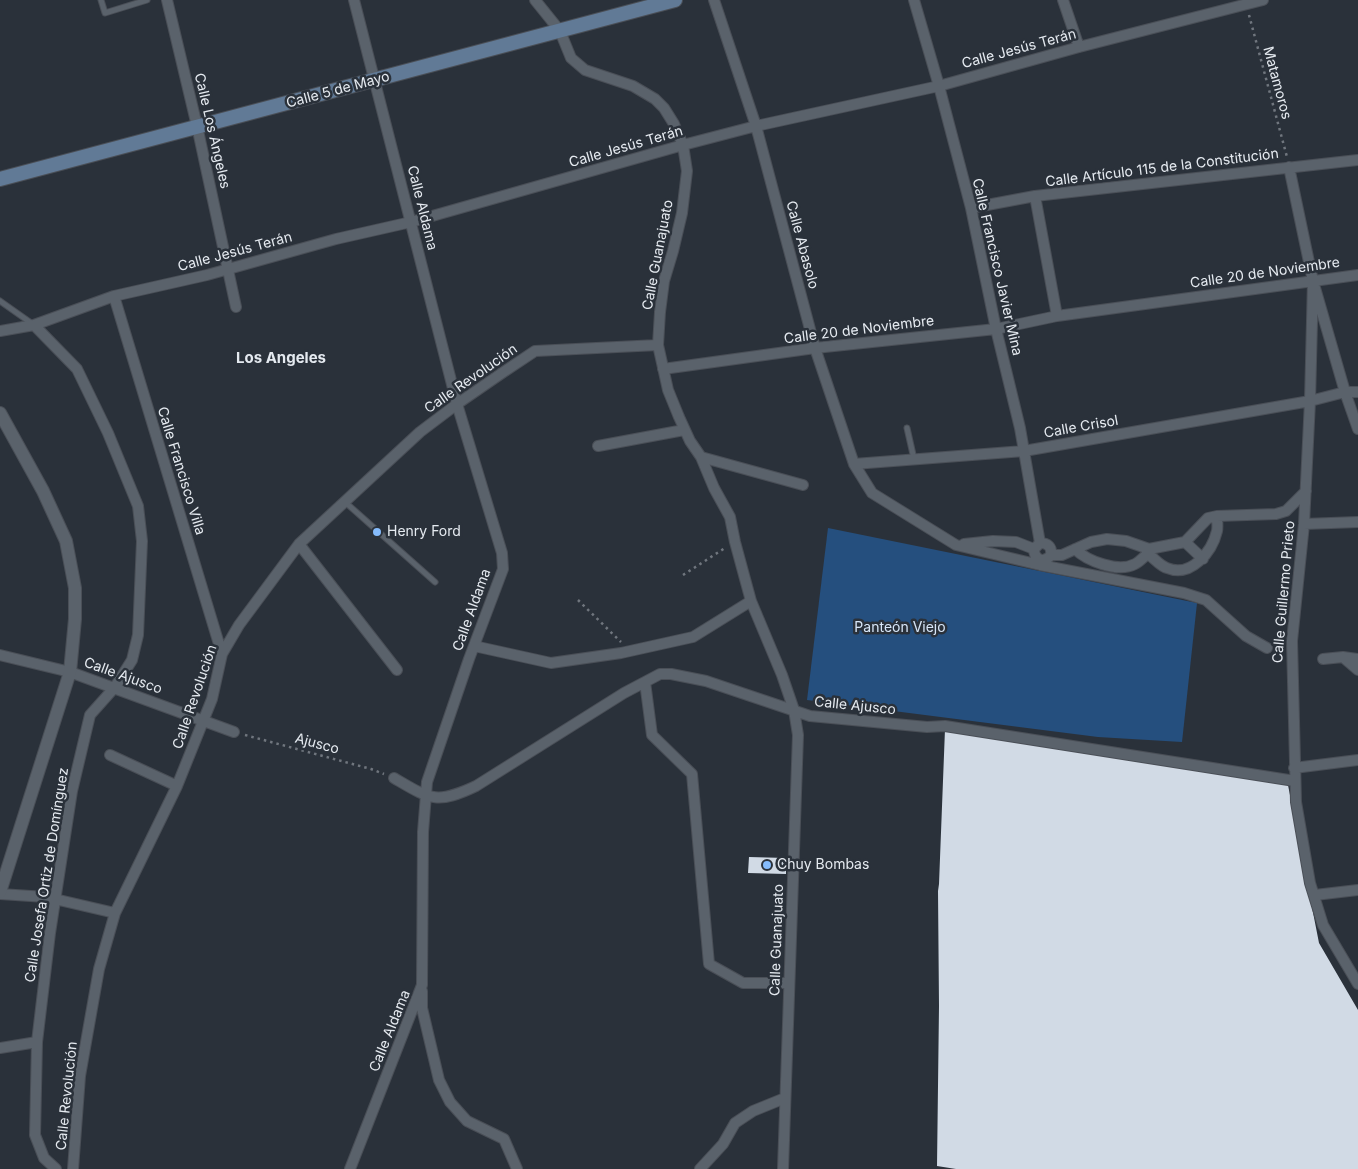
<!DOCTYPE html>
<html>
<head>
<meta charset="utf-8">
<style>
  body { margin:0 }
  canvas { display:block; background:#2a313a }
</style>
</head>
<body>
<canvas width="1358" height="1169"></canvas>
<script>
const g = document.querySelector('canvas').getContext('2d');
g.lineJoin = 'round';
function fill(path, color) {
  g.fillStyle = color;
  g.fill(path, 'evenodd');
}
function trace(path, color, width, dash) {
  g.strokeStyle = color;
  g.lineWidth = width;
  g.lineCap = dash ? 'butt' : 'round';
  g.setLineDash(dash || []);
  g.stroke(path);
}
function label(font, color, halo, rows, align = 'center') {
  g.font = font + ' Inter,sans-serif';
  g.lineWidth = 5;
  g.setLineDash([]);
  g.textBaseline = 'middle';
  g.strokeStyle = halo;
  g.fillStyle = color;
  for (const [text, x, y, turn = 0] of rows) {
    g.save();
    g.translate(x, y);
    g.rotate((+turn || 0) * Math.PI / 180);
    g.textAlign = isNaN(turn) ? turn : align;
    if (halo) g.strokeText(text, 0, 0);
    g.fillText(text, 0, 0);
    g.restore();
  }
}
fill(new Path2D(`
  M828,528L1197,603L1182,742L1098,737L807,700Z`), '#254f7e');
fill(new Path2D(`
  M945,729L1288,785L1319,943L1358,1010V1169H956L937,1166L939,1006L938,891L939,884Z
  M749,857L786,858V874L748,873Z`), '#d1dae5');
const service = new Path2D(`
  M101,0L105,13L147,0
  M0,301L34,325
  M907,428L914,459
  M345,502L435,582`);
const minor = new Path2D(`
  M167,0L197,126L236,307
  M535,0L560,31L571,58L585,70L633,86L655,99L664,108L674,124L683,145L687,171L682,213L673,251L664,281L660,312L658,345L668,390L679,417L690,441L701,457L714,488L730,517L735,542L751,601L782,675L794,710L798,735L783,1169
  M714,0L756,126L815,348L854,464L872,493L956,545L1040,565L1184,593L1206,600L1246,636L1267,648
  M914,0L939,86L971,208L996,329L1020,428L1040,543
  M1063,0L1079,47
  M1289,167L1313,281L1345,392L1358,429
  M1035,196L1057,316
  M971,208L1035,196L1358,160
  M1313,281L1310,401L1304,524L1292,641L1296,802L1310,883L1323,925L1358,984
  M114,296L222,654
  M34,325L77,369L108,433L138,506L142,541L138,635L132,660L115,687L90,715L72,791L50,933L37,1042L35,1135L44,1158L56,1169
  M0,331L34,325L114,296L207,275L336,239L411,222L683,145L756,126L939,86L1079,47L1263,0
  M663,369L815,348L996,329L1057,316L1358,275
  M598,446L684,430
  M701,457L803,485
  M854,464L1024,451L1310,401L1345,392H1358
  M1304,524L1358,522
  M1185,542L1203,559
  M299,544L397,670
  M964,544L993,541L1016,542L1034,549
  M1075,549C1087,561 1118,573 1135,564C1140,562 1143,557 1148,554
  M1148,554C1154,558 1160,566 1167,568C1191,578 1212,552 1217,531C1218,527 1217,520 1217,516
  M1051,555C1052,547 1048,543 1040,543L1034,549C1034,560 1044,564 1051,555H1062L1091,542L1107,539L1126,541L1149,549L1185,542L1208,518L1217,516L1276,514L1286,511L1306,491
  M474,646L551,663L621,653L693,637L751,601
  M0,655L70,672L234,732
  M1344,658L1358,670
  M1323,659L1343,657L1358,659
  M645,682L652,735L692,774L709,964L743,983H789
  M110,755L177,786
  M1294,768L1358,760
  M394,778C430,799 436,805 476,786L624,693L660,674H671L706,681L810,716L927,727L945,726L1295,781
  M0,894L46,897L115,913
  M1315,895L1358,890
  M422,991V1008L439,1080L450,1102L467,1121L504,1139L517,1169
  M0,1048L37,1042
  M73,1169L80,1076L99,969L115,913L177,786L212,699L222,654L239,625L299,544L420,432L457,404L502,373L535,351L658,345
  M350,1169L422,985L423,832L427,782L469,659L503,569L502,553L457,404L354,0
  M700,1169L723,1144L735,1123L753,1111L785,1098`);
const tertiary = new Path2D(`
  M0,413L43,491L66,541L75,588V619L70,672L0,892`);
const secondary = new Path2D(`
  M0,179L675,0`);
trace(service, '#4a4f57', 7);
trace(minor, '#4a4f57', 12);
trace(tertiary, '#4a4f57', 14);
trace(secondary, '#4a4f57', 16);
trace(new Path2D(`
  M1249,15L1287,157
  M683,575L725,548
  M578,600L621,642
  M245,735L371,769L384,774`), '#70767e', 2.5, [2.5, 4]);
trace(service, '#5a626b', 5);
trace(minor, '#5a626b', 10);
trace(tertiary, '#5a626b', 12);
trace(secondary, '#617a96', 14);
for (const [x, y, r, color] of [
  [377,532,5,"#85bbfb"],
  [767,865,5,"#85bbfb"]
]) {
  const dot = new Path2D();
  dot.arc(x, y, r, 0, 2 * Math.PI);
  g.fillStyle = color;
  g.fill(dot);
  trace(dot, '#2a313a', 2);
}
label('14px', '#e5eaf0', '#2a313a', [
  ["Calle Jesús Terán",1019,49,-15],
  ["Matamoros",1277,83,75],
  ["Calle 5 de Mayo",338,90,-15],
  ["Calle Los Ángeles",212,131,77],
  ["Calle Jesús Terán",626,147,-16],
  ["Calle Artículo 115 de la Constitución",1162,168,-7],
  ["Calle Aldama",422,208,76],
  ["Calle Abasolo",802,245,75],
  ["Calle Jesús Terán",235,252,-15],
  ["Calle Guanajuato",658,255,-79],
  ["Calle Francisco Javier Mina",997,267,77],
  ["Calle 20 de Noviembre",1265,273,-8],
  ["Calle 20 de Noviembre",859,330,-7],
  ["Calle Revolución",471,379,-35],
  ["Calle Crisol",1081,427,-10],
  ["Calle Francisco Villa",181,471,73],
  ["Calle Guillermo Prieto",1284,592,-85],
  ["Calle Aldama",472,610,-70],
  ["Calle Ajusco",123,676,20],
  ["Calle Revolución",195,697,-71],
  ["Calle Ajusco",855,706,6],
  ["Ajusco",317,744,15],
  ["Calle Josefa Ortiz de Domínguez",47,875,-81],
  ["Calle Guanajuato",777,940,-88],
  ["Calle Aldama",390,1031,-68],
  ["Calle Revolución",67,1096,-84]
]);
label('14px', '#e5eaf0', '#2a313a', [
  ["Henry Ford",387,532],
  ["Chuy Bombas",777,865]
], 'left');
label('14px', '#d7e6f8', '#2a313a', [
  ["Panteón Viejo",900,628]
]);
label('bold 15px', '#e5eaf0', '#2a313a', [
  ["Los Angeles",281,358]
]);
</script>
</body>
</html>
